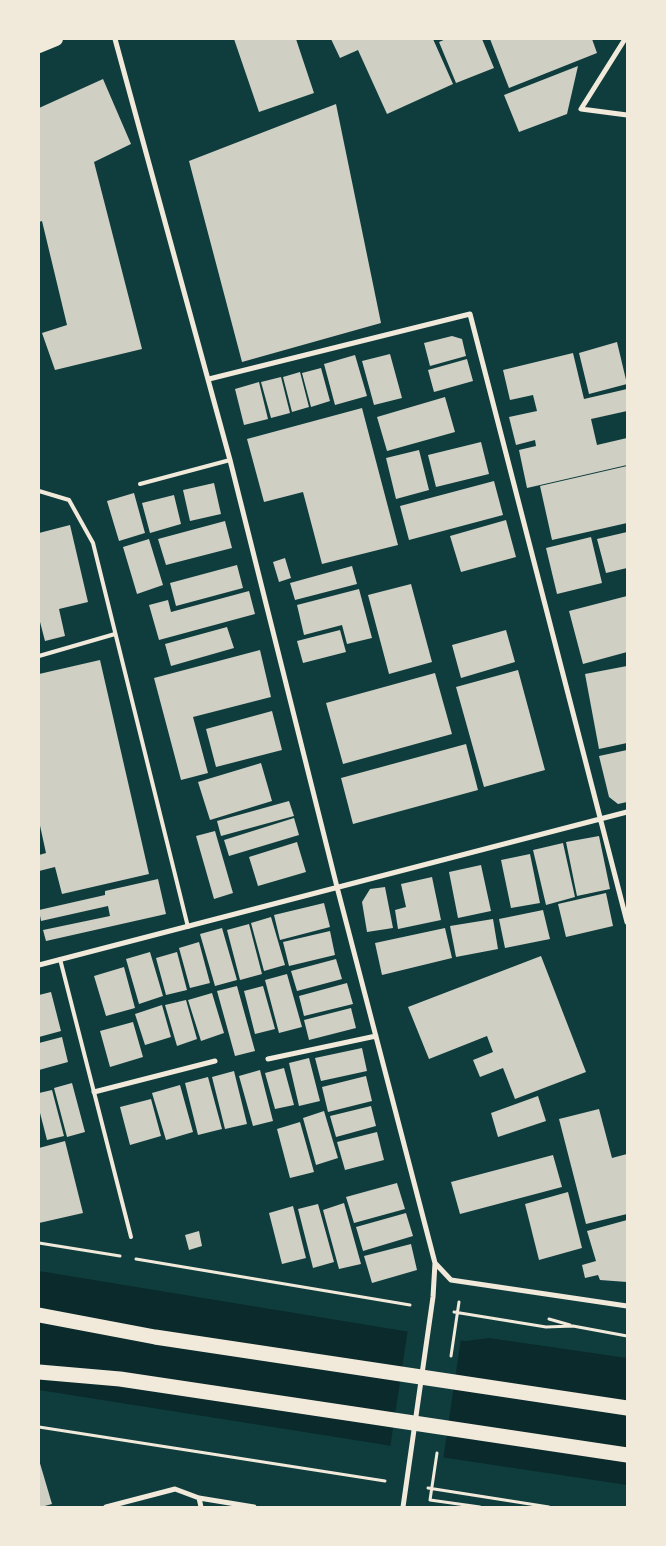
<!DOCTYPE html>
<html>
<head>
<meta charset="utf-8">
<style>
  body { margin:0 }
  #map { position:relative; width:666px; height:1546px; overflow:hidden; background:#0f3d3e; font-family:"Sofia Sans Condensed",sans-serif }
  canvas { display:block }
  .frame { position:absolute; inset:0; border:40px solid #f1e9da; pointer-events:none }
</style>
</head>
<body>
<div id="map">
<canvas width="666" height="1546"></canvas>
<div class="frame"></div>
</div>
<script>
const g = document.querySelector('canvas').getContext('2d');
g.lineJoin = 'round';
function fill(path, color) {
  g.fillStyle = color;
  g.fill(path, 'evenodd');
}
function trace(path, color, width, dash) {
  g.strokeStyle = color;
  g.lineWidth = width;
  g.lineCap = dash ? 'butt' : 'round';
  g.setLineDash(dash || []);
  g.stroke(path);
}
fill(new Path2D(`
  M39,1271L465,1341L489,1338L627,1358V1485L440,1457L386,1445L39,1390Z`), '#0a2a2b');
fill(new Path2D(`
  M408,1329L461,1338L443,1460L390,1448Z`), '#0f3d3e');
fill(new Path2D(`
  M234,39H296L314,93L259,112Z
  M331,39H433L453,84L387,114L358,50L340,58Z
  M446,39H482L494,68L456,83L439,42Z
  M490,39H592L597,53L509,88Z
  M578,66L567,114L519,132L504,95Z
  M103,79L131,144L94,162L142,349L55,370L42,333L67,325L42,221L39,222V108Z
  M336,104L381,323L242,362L189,161Z
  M452,336L462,339L466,356L430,366L424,343Z
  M617,342L627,384L589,394L579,353Z
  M573,353L584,399L627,389V411L591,419L597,445L627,438V465L527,488L519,450L536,446L535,440L516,445L509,417L537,411L533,395L510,400L503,370Z
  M390,354L402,398L374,405L362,361Z
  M355,355L367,396L335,405L324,364Z
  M467,359L473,381L434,392L428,370Z
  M321,368L330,401L311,407L302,373Z
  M300,372L309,407L292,412L283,377Z
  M281,377L290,413L271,418L261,382Z
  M259,382L268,419L244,425L235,389Z
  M445,397L455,432L387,451L377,417Z
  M362,408L398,545L322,564L303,492L264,502L247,439Z
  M481,442L489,474L436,487L428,455Z
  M419,450L429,490L396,499L386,458Z
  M627,466V523L552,540L540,486Z
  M494,481L503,515L409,540L400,506Z
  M214,483L221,514L190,521L183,490Z
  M134,493L145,533L119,541L107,501Z
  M174,495L181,524L150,533L142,503Z
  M506,520L516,557L461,572L450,536Z
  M225,521L232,548L166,565L158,539Z
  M70,525L88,602L59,609L65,636L45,641L39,618V533Z
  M627,532V568L606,573L597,539Z
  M591,537L602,583L557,594L546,548Z
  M149,539L163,585L137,594L123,547Z
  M285,558L291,578L279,582L273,562Z
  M237,565L243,588L176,606L170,583Z
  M352,566L357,584L295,600L290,583Z
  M411,584L432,662L389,674L368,595Z
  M359,589L372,638L347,644L342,625L304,635L297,605Z
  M249,591L255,614L159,640L149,605L168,600L171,612Z
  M627,596V652L583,664L569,611Z
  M227,627L234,648L171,666L165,644Z
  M340,630L346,652L303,663L297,641Z
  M506,630L515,662L461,678L452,645Z
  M260,650L271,697L193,717L208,773L181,780L154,678Z
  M100,660L149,874L62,894L55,867L39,871V855L46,853L39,821V674Z
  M627,666V743L599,749L585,674Z
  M518,670L545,770L484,787L456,687Z
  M435,673L452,734L343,764L326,703Z
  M272,711L282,750L216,767L206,729Z
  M466,744L478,790L353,824L341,778Z
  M627,750V802L618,804L609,797L599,756Z
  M261,763L272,801L210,820L198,782Z
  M289,801L294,816L221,836L217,821Z
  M294,818L299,835L229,856L224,840Z
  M215,831L233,893L214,899L196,836Z
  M599,836L610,889L577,896L566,842Z
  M297,842L306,872L258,886L249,857Z
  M563,843L575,897L546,905L533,850Z
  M530,854L540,903L511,908L501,860Z
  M481,865L491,911L458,918L449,872Z
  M432,877L441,920L398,929L395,910L406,907L401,884Z
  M158,879L166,914L46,941L43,930L110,916L108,906L41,921L39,910L105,895V891Z
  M385,887L393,928L367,932L362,902L370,889Z
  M606,893L613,926L566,937L558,904Z
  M324,903L330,927L280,940L274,915Z
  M543,910L550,939L505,948L499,919Z
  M271,917L285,965L264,971L251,923Z
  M493,919L498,949L456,957L450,926Z
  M249,924L262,974L240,980L227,930Z
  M222,928L237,980L215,986L200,934Z
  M445,928L452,958L382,975L375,943Z
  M330,931L335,955L289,966L283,942Z
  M199,942L210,983L190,988L179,948Z
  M150,952L163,996L139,1004L126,959Z
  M177,952L187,990L166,995L156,958Z
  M541,956L586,1072L515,1099L503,1068L480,1077L473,1060L493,1052L487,1036L429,1059L408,1007Z
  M336,959L342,979L297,991L291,971Z
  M124,967L135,1008L106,1016L94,976Z
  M287,974L302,1027L279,1033L265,980Z
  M347,983L353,1004L304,1016L299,996Z
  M237,986L255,1051L235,1056L217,991Z
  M263,986L275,1029L255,1034L244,991Z
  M51,992L61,1031L39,1037V995Z
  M212,993L224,1033L201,1041L188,1000Z
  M186,1000L197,1039L177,1046L165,1005Z
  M162,1005L171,1037L145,1045L135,1014Z
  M351,1008L356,1028L309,1040L304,1020Z
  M133,1022L143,1057L110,1067L100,1031Z
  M62,1037L68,1062L39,1070V1043Z
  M362,1048L367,1071L321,1081L315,1058Z
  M309,1058L320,1101L299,1106L289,1063Z
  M284,1068L294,1105L275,1109L265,1073Z
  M260,1070L273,1121L253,1126L239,1076Z
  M234,1071L247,1124L225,1129L212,1077Z
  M366,1076L372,1101L328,1112L322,1087Z
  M208,1077L222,1129L198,1135L185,1083Z
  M72,1083L85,1132L67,1137L54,1088Z
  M180,1085L193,1132L166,1140L152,1093Z
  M52,1090L64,1136L47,1140L39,1109V1093Z
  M538,1096L546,1121L498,1137L491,1113Z
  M151,1099L161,1136L130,1145L120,1107Z
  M371,1106L376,1126L336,1137L330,1116Z
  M599,1109L612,1158L627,1154V1214L586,1224L559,1119Z
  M324,1111L338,1158L316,1165L303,1118Z
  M300,1122L314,1172L290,1178L277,1129Z
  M377,1132L384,1160L345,1170L337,1142Z
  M65,1141L83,1213L39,1223V1148Z
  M553,1155L562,1187L460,1214L451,1182Z
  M397,1183L405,1209L354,1223L346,1197Z
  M568,1192L582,1248L539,1260L525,1204Z
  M344,1203L361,1264L339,1269L323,1210Z
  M318,1204L334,1262L313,1268L298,1209Z
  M293,1206L306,1258L282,1264L269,1213Z
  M406,1213L413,1236L363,1251L356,1227Z
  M627,1220V1282L600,1280L598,1275L585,1278L582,1265L596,1261L587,1231Z
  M199,1231L202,1246L189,1250L185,1235Z
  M411,1244L417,1270L372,1283L364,1256Z
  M39,1460L52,1504L41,1507H39Z`), '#cfcfc3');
trace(new Path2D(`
  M39,1243L120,1256
  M136,1259L410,1305
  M454,1312L546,1327L573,1326L627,1336
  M549,1319L570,1325
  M451,1356L459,1302
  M39,1427L385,1481
  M437,1453L430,1500L480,1507
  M428,1488L549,1507`), '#f1e9da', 3);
trace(new Path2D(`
  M140,484L230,460
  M39,491L69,500L93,543L188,927
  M39,656L115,634
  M60,959L131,1237`), '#f1e9da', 4);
trace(new Path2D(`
  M115,39L230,460L337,887L435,1263L433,1297L403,1507
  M625,39L581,109L627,115
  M209,379L470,314L627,922
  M39,965L627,812
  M268,1059L376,1036
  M94,1092L215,1061
  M435,1263L451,1280L627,1306
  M199,1498L201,1507
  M106,1507L175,1489L199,1498L254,1507`), '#f1e9da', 5);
trace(new Path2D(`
  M39,46L56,39`), '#f1e9da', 14);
trace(new Path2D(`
  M39,1315L155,1337L627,1408
  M39,1372L120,1379L627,1455`), '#f1e9da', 15);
</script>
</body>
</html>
